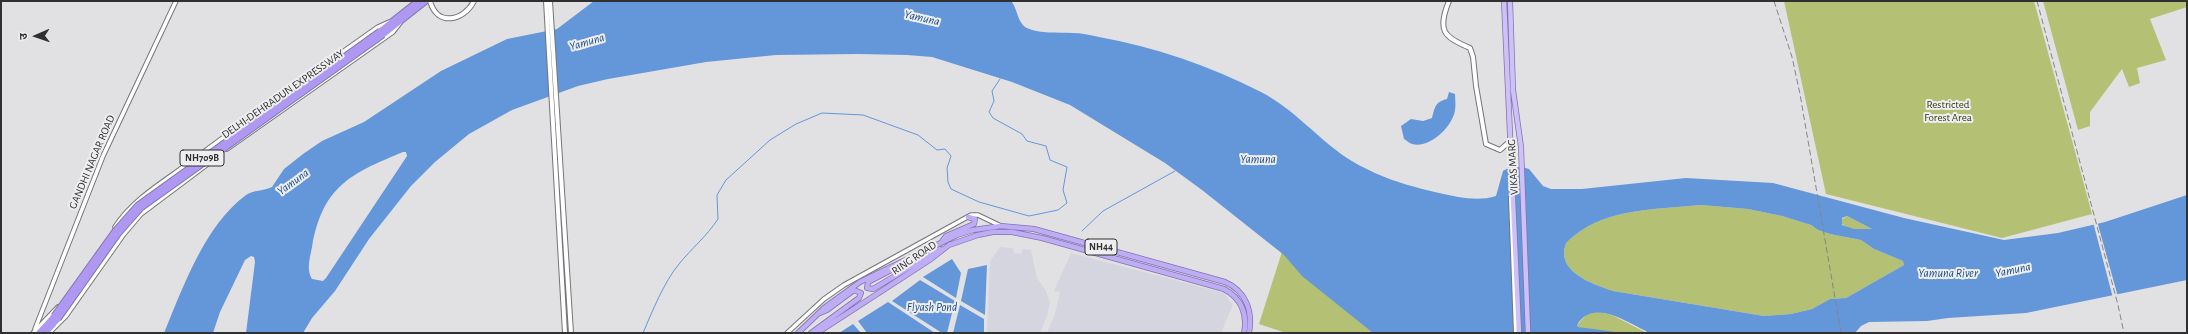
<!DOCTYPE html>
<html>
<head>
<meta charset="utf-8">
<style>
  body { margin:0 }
  #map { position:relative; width:2188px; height:334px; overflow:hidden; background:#e1e1e3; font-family:"Alegreya Sans","Noto Sans Devanagari",sans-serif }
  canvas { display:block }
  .frame { position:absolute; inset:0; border:2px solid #303031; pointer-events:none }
  .north { position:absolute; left:16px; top:16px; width:40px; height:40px; -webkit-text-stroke:3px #eeeef0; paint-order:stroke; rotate:268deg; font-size:11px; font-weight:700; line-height:16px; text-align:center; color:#303031 }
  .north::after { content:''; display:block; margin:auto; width:14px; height:18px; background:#303031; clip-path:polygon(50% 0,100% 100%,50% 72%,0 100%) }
</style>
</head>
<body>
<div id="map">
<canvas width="2188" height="334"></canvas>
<div class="frame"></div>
<div class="north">उ</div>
</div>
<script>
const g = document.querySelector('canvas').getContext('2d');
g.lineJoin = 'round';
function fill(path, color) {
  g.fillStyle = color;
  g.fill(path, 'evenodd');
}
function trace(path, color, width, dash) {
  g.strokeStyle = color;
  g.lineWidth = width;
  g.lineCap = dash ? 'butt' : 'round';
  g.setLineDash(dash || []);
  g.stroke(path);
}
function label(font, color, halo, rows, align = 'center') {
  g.font = font + ' "Alegreya Sans",sans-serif';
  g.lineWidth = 4;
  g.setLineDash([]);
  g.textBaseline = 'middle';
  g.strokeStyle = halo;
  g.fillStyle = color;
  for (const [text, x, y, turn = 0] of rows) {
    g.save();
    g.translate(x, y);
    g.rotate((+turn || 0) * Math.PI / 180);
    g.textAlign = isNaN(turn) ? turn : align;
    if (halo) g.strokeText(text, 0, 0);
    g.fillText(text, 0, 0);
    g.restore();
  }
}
fill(new Path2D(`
  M1000,247L1013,248L1014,253L1021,254L1023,249L1031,250L1037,278L1046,291L1050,302L1048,313L1040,333H987L990,261Z
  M1071,253L1224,293L1233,305L1221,333H1047L1055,314L1060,292L1054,291Z`), '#d5d5df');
fill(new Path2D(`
  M1784,1H2034L2092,214L2002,238L1826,194Z
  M2043,1H2187V7L2150,19L2166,60L2137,68L2140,83L2129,87L2122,69L2090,112V126L2078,130Z
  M1701,205L1748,209L1782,216L1811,225L1818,230L1830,234L1861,240L1874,249L1903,261L1904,265L1846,298L1830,299L1812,309L1791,314L1764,316L1613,291C1593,284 1555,272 1566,243C1602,207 1654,210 1701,205Z
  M1847,216L1872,229C1862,232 1848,230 1841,223V220Z
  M1288,233L1449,333H1286L1259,324Z
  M1599,312L1612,315L1647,333L1602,332L1578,327L1577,325L1587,314Z`), '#b4c073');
fill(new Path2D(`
  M594,1H1011C1018,9 1017,23 1027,28C1040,34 1058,32 1072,33C1081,33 1090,35 1099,37C1156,47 1209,66 1261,92C1294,109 1317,138 1347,158C1377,177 1405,185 1439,193C1458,197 1477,202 1496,196L1503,171C1509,166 1522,166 1529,169L1543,186L1551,189H1582L1686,178L1773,183L1904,218L2004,240L2058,233L2105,222L2187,195V280L2026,313L1948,318L1927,321L1869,322L1861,326L1855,333H1647L1646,331C1626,322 1593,298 1577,325L1578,327L1623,333H1373L1302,276L1284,255L1202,190L1165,163L1070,105L1012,82L932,57L907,55L858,54L776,55L706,62L608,79L578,86L512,110L469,134L435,162L411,186L369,239L335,291L312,318L303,333H246L255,262L254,257L251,256L245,260L220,312L213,333H164C183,287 205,225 246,195C253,190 264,191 272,187L284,169L303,154L322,141L364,122L441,71L507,39L557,29ZM403,152H406L407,156L326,278L323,281L312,279C306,270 310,257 312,247C323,186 350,174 403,152ZM1701,205L1748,209L1782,216L1811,225L1818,230L1830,234L1861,240L1874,249L1903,261L1904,265L1846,298L1830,299L1812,309L1791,314L1764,316L1613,291C1593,284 1555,272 1566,243C1602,207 1654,210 1701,205ZM1847,216L1872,229H1854L1842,225V218Z
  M1449,92L1455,94C1455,99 1456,105 1455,110C1453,126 1430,149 1412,144C1409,143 1406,140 1404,139L1401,126L1411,119L1423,121L1432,118C1435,107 1435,102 1447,99Z
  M952,259L961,273L956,298L923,277Z
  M987,265L985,315L961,301L968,269Z
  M920,280L955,301L947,333H942L892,301Z
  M888,302L935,333H867L858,321Z
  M960,305L984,319V333H953Z
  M853,324L861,333H839Z`), '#6397d9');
fill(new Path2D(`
  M2097,221L2118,297L2113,298L2093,222Z`), '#e1e1e3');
trace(new Path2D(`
  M1082,231L1103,211L1175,171
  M643,333C652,312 664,282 679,264C692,248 706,237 718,219L717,195L726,180L770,140L796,124L822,113L863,115L918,135L937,150L945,149L951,156L947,168L948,182L951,189L979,202L1029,216L1058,210L1067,203L1063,190L1067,167L1050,160L1046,146L1027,141L1022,134L993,118L989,112L994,101L992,91L1000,79`), '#6397d9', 1);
const tertiary = new Path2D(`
  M227,149L393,32L400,23
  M115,227C134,198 165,181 193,160C254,114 316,71 378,27L389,22
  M35,329L103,156L176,1
  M33,333L58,307
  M49,333L66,316L124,234L141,214L221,154
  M787,333L824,299L844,285L971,215H978L1001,226`);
const secondary = new Path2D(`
  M430,1C437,27 464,21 474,1
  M546,1L565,333
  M550,1L571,333
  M1449,1C1437,30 1443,37 1470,48L1473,57L1476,86L1486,144L1500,150L1509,142
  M1511,198L1516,333`);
const primary = new Path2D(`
  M1504,1L1519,333
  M1510,1L1513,90L1521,147L1528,333`);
const trunk = new Path2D(`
  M941,243L946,236L974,224L975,219L968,217
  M895,268L868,282L867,288L873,289L940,249
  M798,333L824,308L860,282L957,235L973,230L1001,226L1034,229L1225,282C1246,291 1253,311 1249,333
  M811,333L859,298L861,293L854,290L827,310L820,313
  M817,333L931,259L949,245L978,235L993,232H1012L1042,238L1224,289C1241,298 1248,314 1244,333`);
const motorway = new Path2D(`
  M380,31L418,1
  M383,35L426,1
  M39,333L54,316
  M46,333L58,319`);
trace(tertiary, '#747576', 5.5);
trace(secondary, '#747576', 6);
trace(primary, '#8274ae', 6);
trace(trunk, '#8274ae', 6);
trace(motorway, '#8274ae', 7);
trace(tertiary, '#fff', 3.5);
trace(secondary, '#fff', 4);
trace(primary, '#cec1f7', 4.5);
trace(trunk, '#beacf4', 4.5);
trace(motorway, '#ae98f2', 5);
trace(new Path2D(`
  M1774,1L1792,57L1800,94L1841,333
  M2037,1L2118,305L2124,333`), '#858587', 1, [6, 3]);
const motorwayBridge = new Path2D(`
  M54,316L115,231L138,205L380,31
  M58,319L118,234L141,208L383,35`);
trace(motorwayBridge, '#8274ae', 7, []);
trace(motorwayBridge, '#ae98f2', 5);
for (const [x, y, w] of [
  [202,158,44],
  [1101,247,32]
]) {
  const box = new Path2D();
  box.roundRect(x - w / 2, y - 8, w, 16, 3);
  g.fillStyle = '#eeeef0';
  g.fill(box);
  trace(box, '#303031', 1);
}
label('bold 10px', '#303031', null, [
  ["NH709B",202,158],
  ["NH44",1101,247]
]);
label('11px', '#303031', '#eeeef0', [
  ["DELHI-DEHRADUN EXPRESSWAY",283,94,-35],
  ["GANDHI NAGAR ROAD",92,162,-67],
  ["VIKAS MARG",1513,167,-93],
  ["RING ROAD",914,258,-34]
]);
label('11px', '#343914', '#eeeef0', [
  ["Restricted",1948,105],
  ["Forest Area",1948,118]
]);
label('italic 12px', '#174c88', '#eeeef0', [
  ["Yamuna",922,18,13],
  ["Yamuna",587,42,-16],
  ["Yamuna",1258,159],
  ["Yamuna",293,182,-36],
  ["Yamuna",2013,270,-12],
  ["Yamuna River",1948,273],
  ["Flyash Pond",932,307]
]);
</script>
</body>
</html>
